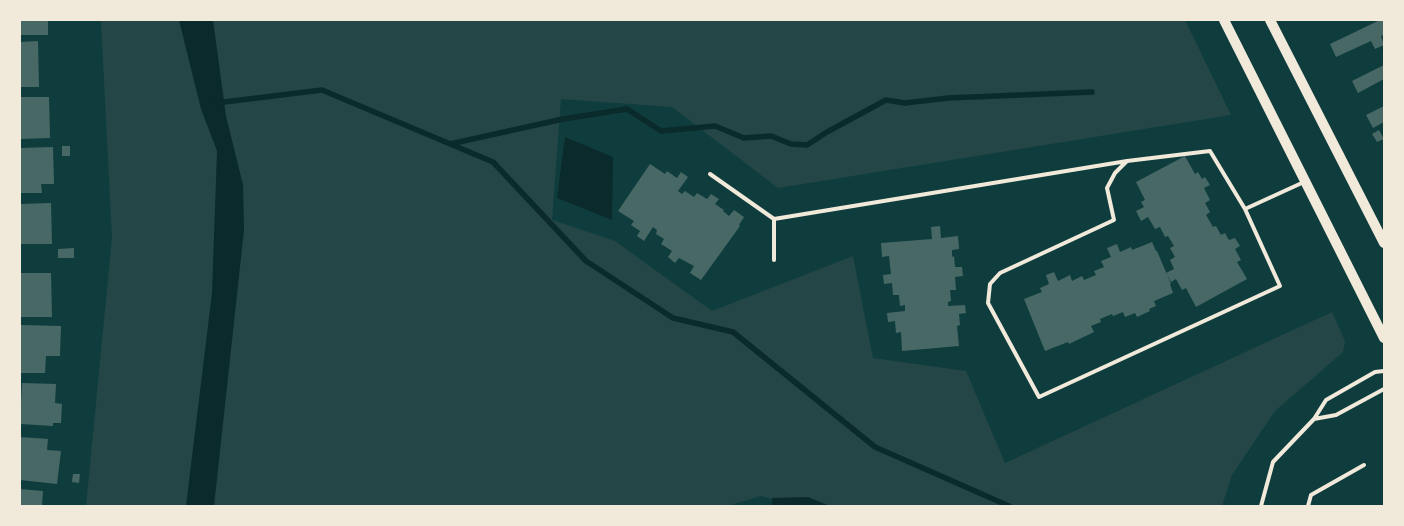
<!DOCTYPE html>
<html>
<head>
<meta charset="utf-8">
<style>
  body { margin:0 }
  #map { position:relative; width:1404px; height:526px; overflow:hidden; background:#0f3d3e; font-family:Overpass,sans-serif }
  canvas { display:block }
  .frame { position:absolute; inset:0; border:21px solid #f1e9da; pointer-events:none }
</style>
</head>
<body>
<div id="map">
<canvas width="1404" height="526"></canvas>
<div class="frame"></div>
</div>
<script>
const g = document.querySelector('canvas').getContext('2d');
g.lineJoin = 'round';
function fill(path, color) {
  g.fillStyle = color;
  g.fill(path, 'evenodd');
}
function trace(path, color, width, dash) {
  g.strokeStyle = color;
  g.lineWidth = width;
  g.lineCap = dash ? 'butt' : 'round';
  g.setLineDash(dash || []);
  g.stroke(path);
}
fill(new Path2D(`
  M101,20H1185L1231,115L778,188L672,107L561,99L552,220L615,241L712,311L853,256L873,358L966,371L1005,463L1332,312L1345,341L1343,352L1275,411L1232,475L1222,506H797L761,496L727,506H86L112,238Z`), '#244646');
fill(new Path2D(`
  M179,20H213L226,116L243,185L244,230L214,506H186L212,293L217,151L201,109Z
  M565,137L613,157L612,220L557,198Z
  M808,497L830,506H772V498Z`), '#0a2a2b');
trace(new Path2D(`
  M216,103L322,90L493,162L586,261L673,318L733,332L875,447L1009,506
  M450,144L563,119L627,109L661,131L715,126L744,138L771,136L791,144L807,145L827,132L886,100L905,103L948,98L1092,92`), '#0a2a2b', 5.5);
fill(new Path2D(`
  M20,20H48V35H20Z
  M1380,20H1384V35L1381,36L1384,45L1375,49L1371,41L1336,57L1330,44Z
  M38,41L39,87H20V42Z
  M1384,65V79L1358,93L1352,81Z
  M20,97H49L50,138L20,139Z
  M1384,106V122L1373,128L1366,115Z
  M1379,130L1384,139L1377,142L1372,134Z
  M62,146H70V156H62Z
  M53,147L54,184H41L42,193H20V148Z
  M1185,156L1195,174L1198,172L1202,179L1205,177L1210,185L1204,188L1210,200L1205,203L1210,212L1206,215L1213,227L1216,226L1221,235L1225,233L1229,240L1235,238L1240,246L1235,249L1241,260L1237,262L1247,279L1196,307L1186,288L1182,290L1176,279L1171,282L1166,273L1174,269L1170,260L1175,257L1170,248L1174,246L1168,236L1165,237L1160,227L1155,229L1148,217L1141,221L1136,211L1144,207L1141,202L1145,200L1136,182Z
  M650,164L665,174L667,171L677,178L681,172L688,177L678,191L682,194L685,191L694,197L697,193L707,199L711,194L719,199L715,204L724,210L723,211L729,216L734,210L744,217L739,225L740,226L701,280L690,273L694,266L679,258L675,263L668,257L672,251L661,244L664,239L656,234L657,230L653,227L644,241L637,236L640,231L631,225L634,221L618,211Z
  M51,203L52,244H20V204Z
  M940,226L941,238L958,236L959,249L952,250V257L954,256L955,267H962L963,276L955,277L956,290H950L951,301L948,302V306L965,305L966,313L959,314L960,325L957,326L959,346L902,351L901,332L896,333L895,321L888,322L887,313L905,311V305L900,306L899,295H893L892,283L884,284L883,275L891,274L889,256L882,257L881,243L932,239L931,227Z
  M1152,242L1156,251H1157L1171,284H1170L1173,293L1154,301L1156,306L1149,309L1150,311L1137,317L1135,313L1125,317L1123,312L1113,316L1112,314L1100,319L1101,322L1091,326L1094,332L1069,344L1068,342L1045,351L1024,299L1042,292L1040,288L1049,284L1046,275L1054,272L1058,281L1070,275L1072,281L1082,276L1084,280L1096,275L1094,271L1104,267L1101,261L1111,257L1107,248L1117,244L1120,252L1131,247L1132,250Z
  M74,248V258H58V249Z
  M20,273H51L52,317H20Z
  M20,325L61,326L60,356H46L45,373H20Z
  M22,383L56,384L55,403L62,404L61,423H53V426L20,424Z
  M20,437L48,439L47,450L61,451L57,484L20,480Z
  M73,474H80L79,483L72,482Z
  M20,489L43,491L42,506H20Z`), '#486865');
trace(new Path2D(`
  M1127,161L1115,173L1107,188L1114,220L1000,273L990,284L988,303L1039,397L1280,286L1245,209
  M710,174L774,219L1127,161L1210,151L1245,209L1304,182
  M774,260V219
  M1314,419L1336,415L1384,389
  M1261,506L1273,462L1314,419L1326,400L1375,372L1384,371
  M1308,506L1311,495L1364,465`), '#f1e9da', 4);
trace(new Path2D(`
  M1224,20L1384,338
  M1270,20L1384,243`), '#f1e9da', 10);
</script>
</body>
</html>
